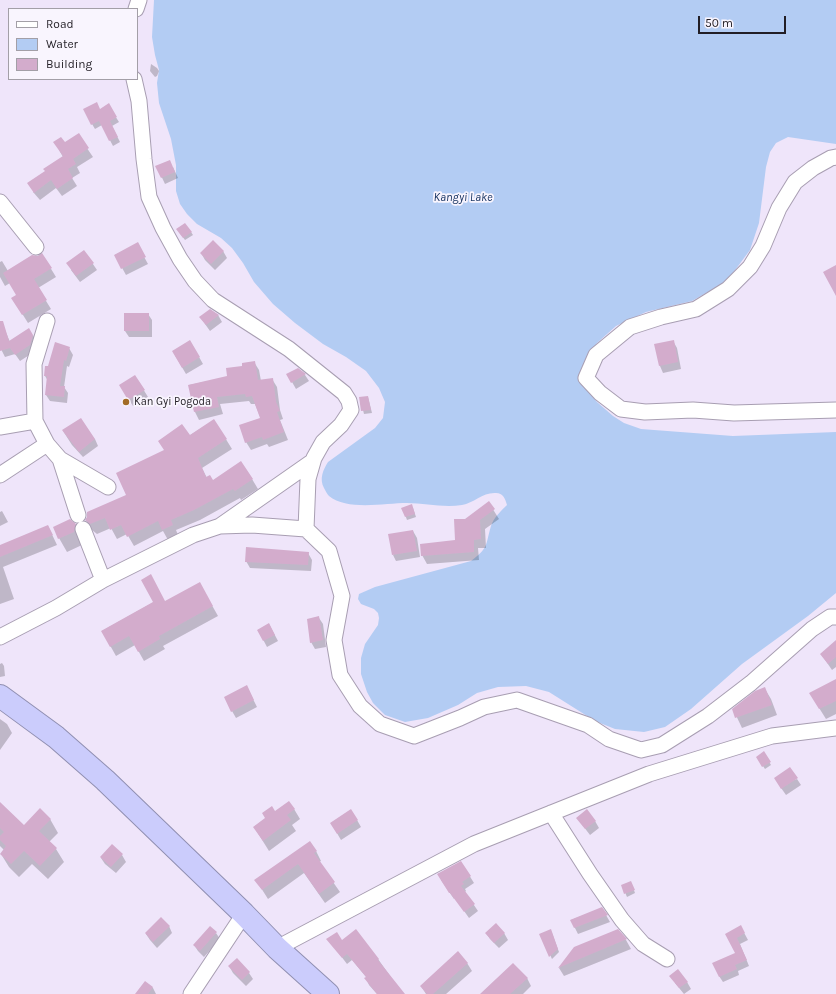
<!DOCTYPE html>
<html>
<head>
<meta charset="utf-8">
<style>
  body { margin:0 }
  #map { position:relative; width:836px; height:994px; overflow:hidden; background:#efe5fa; font-family:Karla,sans-serif }
  canvas { display:block }
  .legend { position:absolute; left:8px; top:8px; width:130px; height:72px; box-sizing:border-box; background:#f9f5fe; border:1px solid #a39fa7; margin:0; padding:5px 7px; list-style:none; font-size:12px; color:#221e25 }
  .legend li { display:flex; align-items:center; gap:8px; height:20px }
  .legend b { width:20px; border:1px solid #a39fa7 }
  .scale { position:absolute; left:698px; top:16px; width:88px; height:18px; box-sizing:border-box; border:2px solid #221e25; border-top:0; padding-left:5px; font-size:12px; line-height:14px; white-space:nowrap; color:#221e25; -webkit-text-stroke:3px #f9f5fe; paint-order:stroke }
</style>
</head>
<body>
<div id="map">
<canvas width="836" height="994"></canvas>
<ul class="legend">
<li><b style="height:5px;background:#fff"></b>Road</li>
<li><b style="height:11px;background:#b3ccf3"></b>Water</li>
<li><b style="height:11px;background:#d3accc"></b>Building</li>
</ul>
<div class="scale">50 m</div>
</div>
<script>
const g = document.querySelector('canvas').getContext('2d');
g.lineJoin = 'round';
function fill(path, color) {
  g.fillStyle = color;
  g.fill(path, 'evenodd');
}
function trace(path, color, width, dash) {
  g.strokeStyle = color;
  g.lineWidth = width;
  g.lineCap = dash ? 'butt' : 'round';
  g.setLineDash(dash || []);
  g.stroke(path);
}
function label(font, color, halo, rows, align = 'center') {
  g.font = font + ' Karla,sans-serif';
  g.lineWidth = 3.5;
  g.setLineDash([]);
  g.textBaseline = 'middle';
  g.strokeStyle = halo;
  g.fillStyle = color;
  for (const [text, x, y, turn = 0] of rows) {
    g.save();
    g.translate(x, y);
    g.rotate((+turn || 0) * Math.PI / 180);
    g.textAlign = isNaN(turn) ? turn : align;
    if (halo) g.strokeText(text, 0, 0);
    g.fillText(text, 0, 0);
    g.restore();
  }
}
fill(new Path2D(`
  M154,0H836V144L788,137L776,143L770,152L766,167L759,223L750,250L727,281L692,301L646,312L616,326L597,343L587,359L586,388L597,402L613,416L624,423L641,429L733,436L836,432V593L808,616L742,664L691,709L665,727L644,732L615,729L595,721L549,692L526,686L498,687L477,693L458,705L428,718L405,722L385,715L373,703L367,692L361,674V658L365,644L378,625L379,618L378,613L374,609L361,604L358,599L359,594L375,587L471,561C489,547 485,546 491,526C494,517 501,511 507,505C505,498 503,493 496,493C483,492 474,503 462,505C443,508 425,503 407,503C385,503 347,511 329,496C327,494 325,490 324,488C319,479 323,470 328,462L375,428L383,418L385,402L379,388L366,371L346,357L323,344L295,323L273,304L254,282L243,263L232,248L221,238L197,224L187,214L180,204L176,191V165L171,139L159,103L157,83L159,70L155,55L152,37Z`), '#b3ccf3');
fill(new Path2D(`
  M151,64L157,68L159,71L157,76L155,77L150,71Z
  M108,105L119,122L112,126L120,142L113,146L102,125L95,129L92,124L100,110Z
  M78,135L93,157L77,167L80,173L72,178L77,186L62,196L56,188L40,200L33,192L63,157L59,150L65,144Z
  M157,167H173L178,178L165,184Z
  M179,232H191L193,235L185,240Z
  M137,244L148,264L126,275L115,255Z
  M84,251L97,270L80,282L71,270Z
  M223,251L227,258L215,270L205,260L201,253Z
  M42,254L56,277L38,288L51,309L28,323L18,307V295L10,283L5,286L0,277V262L2,261L8,271Z
  M148,314L152,320V337H129L125,331Z
  M218,315L222,322L210,331L200,317Z
  M5,330L10,342L33,335L36,342L34,352L20,361L15,354L5,357L0,347V332Z
  M190,341L203,364L186,374L173,352Z
  M673,341L677,348L681,369L663,373L660,366L655,345Z
  M69,348L73,355L69,367L67,366L64,387L68,393L67,403L50,401L46,395L48,381L45,376L48,367Z
  M254,362L259,370L261,381L272,379L277,387L280,410L283,419L280,420L288,440L269,447L267,444L251,450L246,442L261,419L255,404H251L249,401L220,404L223,414L199,420L195,412L189,385L228,377L243,367Z
  M298,369L305,375L309,381L296,389L288,375Z
  M135,376L148,397L133,406L124,392Z
  M368,397L372,413L364,414L360,398Z
  M214,420L232,449L202,468L207,478L213,482L252,479L258,489L241,500L240,498L200,520L176,530L178,535L168,540L163,531L134,546L127,534L117,539L111,528L97,534L92,530L86,520L127,495L165,451Z
  M63,431L95,439L98,446L83,457L72,445Z
  M489,503L499,519L485,529L486,548H478L479,560L427,564L422,555L456,541L466,520Z
  M413,508L416,517L407,520L403,509Z
  M2,511L8,522L0,526V512Z
  M75,524L83,538L82,545L67,552L59,538Z
  M48,526L57,545L3,567L14,599L0,604V546Z
  M413,531L417,538L420,557L396,561L393,555Z
  M308,553L312,560L311,571L250,568L246,561Z
  M200,584L218,616L163,646L165,649L144,661L135,645L116,656L102,631L154,602L165,603Z
  M319,618L323,624L326,647L315,649L311,642Z
  M269,624L278,641L267,647L258,630Z
  M836,649V667L832,670L821,654Z
  M2,663L4,666L5,676L0,677V664Z
  M836,680V714L826,719L816,703Z
  M765,689L771,699L777,715L742,728L733,709Z
  M250,693L257,707L236,718L232,711Z
  M0,719L7,724L12,733L0,750Z
  M764,753L771,765L765,769L757,757Z
  M797,779L801,785L786,795L779,785Z
  M0,803L24,826L50,819L58,833L49,842L56,849L64,862L48,879L32,864L19,877L9,867L1,854L4,850L0,846Z
  M294,809L300,819L292,825L296,831L269,851L254,827L275,812Z
  M577,818L595,821L599,828L590,835Z
  M357,820L361,827L341,840L331,823Z
  M316,851L321,861L319,862L340,892L325,903L304,873L268,899L256,880Z
  M122,855L126,862L116,873L105,864L101,858Z
  M461,862L474,883L465,889L466,891L465,892L478,911L469,918L455,898L454,899L441,880Z
  M622,885H632L635,893L627,897Z
  M602,908L610,922L578,934L571,920Z
  M169,926L172,933L157,948L150,940L146,934Z
  M741,927L748,940L740,944L749,966L738,971L739,975L723,982L719,976L736,953L726,934Z
  M618,930L626,940L631,949L564,976L559,968L574,948Z
  M216,933L220,939L204,957L198,951L194,945Z
  M486,933H504L508,940L499,948L490,939Z
  M552,933L559,952L552,959L543,940Z
  M328,939L342,942L378,959L403,994H377L369,985L366,978H367L352,960L347,964Z
  M237,959L249,973L253,979L246,986L233,973L229,966Z
  M467,963L472,971L446,994H426L421,986Z
  M527,978L531,986L523,994H482Z
  M145,982L153,988L156,994H136Z
  M687,982L691,989L684,994L675,983Z`), '#0003');
fill(new Path2D(`
  M97,102L100,109L109,103L117,117L110,121L118,137L109,141L99,121L91,125L83,109Z
  M79,133L89,148L73,159L76,164L68,169L73,178L57,189L51,180L34,193L27,183L45,171L43,169L63,156L53,142L61,137L65,142Z
  M170,160L175,172L161,178L155,166Z
  M185,223L192,232L183,238L176,229Z
  M213,240L224,251L211,264L200,253Z
  M138,242L146,257L121,269L114,255Z
  M84,250L94,263L76,276L66,263Z
  M42,253L52,268L34,279L47,300L22,315L11,298L16,295L3,273L32,255L38,256Z
  M836,265V296L823,272Z
  M210,309L219,315L206,325L199,317Z
  M124,313H149V331H124Z
  M0,321H3L9,341L29,328L33,335L30,345L15,355L10,348L0,351Z
  M190,340L200,357L182,368L172,351Z
  M674,340L678,362L659,366L654,344Z
  M55,342L70,347L66,361L64,360L60,386H65L64,397L45,395L47,376H44L45,366H48Z
  M255,361L258,380L273,378L276,402L280,411L277,412L284,432L263,440L262,437L245,443L239,425L260,418L252,396L246,397L245,394L217,397L219,407L194,412L188,385L227,376L226,368L242,366V363Z
  M298,368L306,374L291,383L286,374Z
  M135,375L145,390L128,400L119,385Z
  M368,396L371,410L361,411L359,397Z
  M81,418L95,439L79,452L62,430Z
  M214,419L227,439L198,458L206,477L210,475L213,480L241,461L253,479L235,491L233,489L194,510L171,520L173,525L162,530L158,521L127,537L121,525L110,530L105,518L90,524L85,520L87,517V512L126,495L116,473L164,450L158,441L182,424L190,435Z
  M489,501L495,509L480,520L481,539L474,540V552L421,556L420,544L455,540L454,519H465Z
  M412,504L415,514L405,517L401,508Z
  M70,519L76,524L74,532L58,539L53,527Z
  M48,525L53,535L0,557V545Z
  M413,530L417,551L392,555L388,534Z
  M246,547L309,552L308,565L245,562Z
  M151,574L165,601L200,582L213,606L159,636L160,639L138,652L129,636L110,647L101,631L153,602L141,580Z
  M319,616L323,640L310,643L307,619Z
  M269,623L275,635L263,641L257,630Z
  M836,640V657L828,664L820,654Z
  M836,679V701L819,709L809,693Z
  M247,685L254,700L231,712L224,697Z
  M765,687L772,705L735,718L732,709L755,691Z
  M764,751L771,762L762,767L756,757Z
  M790,767L798,778L781,789L774,778Z
  M289,801L295,809L287,815L291,820L263,841L253,827L265,818L262,813L272,806L275,811Z
  M0,802L24,825L40,808L51,819L39,831L57,848L40,866L24,851L11,864L0,854L6,846L0,840V836L4,832L0,828Z
  M351,809L358,820L337,834L330,823Z
  M587,809L596,821L585,829L576,818Z
  M310,841L317,851L314,853L335,882L319,894L298,864L262,890L254,880Z
  M112,844L123,854L111,867L100,857Z
  M461,861L471,876L462,882L464,884L461,886L475,904L464,912L450,893H449L437,874Z
  M631,881L635,890L624,894L621,885Z
  M602,907L608,915L574,928L570,920Z
  M161,917L170,926L153,942L145,933Z
  M496,923L505,933L494,943L485,933Z
  M741,925L745,933L737,938L747,960L735,965L737,969L719,977L712,963L735,953L725,934Z
  M210,926L217,932L200,951L193,945Z
  M356,929L379,959L378,960L405,994H377L364,978L366,977L347,954L342,958L326,939L337,932L342,940Z
  M551,929L558,949L549,957L539,934Z
  M618,929L627,939L558,968L574,947Z
  M458,951L468,963L433,994H427L420,986Z
  M237,958L250,972L242,980L228,966Z
  M513,963L528,978L510,994H480Z
  M678,969L688,982L679,988L669,976Z
  M145,981L153,987L148,994H135Z`), '#d3accc');
const minor = new Path2D(`
  M136,9L139,0
  M134,79L139,101L144,159L149,197L163,228L180,259L195,281L213,300L289,349L344,393L349,401L351,410L341,425L323,442L314,458L308,479L306,529
  M836,157L831,158L813,168L795,182L779,208L763,246L750,267L728,289L696,309L661,317L630,327L596,355L586,378L600,393L621,409L645,412L693,410L734,413L836,410
  M0,202L36,247
  M35,421L34,364L47,321
  M0,427L35,421L47,444L60,459L108,487
  M60,459L78,515
  M0,475L47,444
  M220,526L313,461
  M83,529L103,580
  M0,637L56,608L103,580L193,535L220,526L252,525L306,529L329,551L342,596L334,640L340,675L360,706L380,724L414,736L460,718L484,707L517,700L588,725L609,739L641,750L662,745L708,716L751,683L812,629L830,617H836
  M551,813L590,874L622,920L643,944L667,959
  M277,948L474,844L649,774L772,736L836,728
  M191,994L244,914`);
const highway = new Path2D(`
  M0,696L56,737L105,780L244,914L277,948L328,994`);
trace(minor, '#a89eb2', 17);
trace(highway, '#908fb1', 24);
trace(minor, '#fff', 15);
trace(highway, '#cbccfc', 22);
for (const [x, y, r, color] of [
  [126,402,4,"#a26b26"]
]) {
  const dot = new Path2D();
  dot.arc(x, y, r, 0, 2 * Math.PI);
  g.fillStyle = color;
  g.fill(dot);
  trace(dot, '#f9f5fe', 1.5);
}
label('11px', '#221e25', '#f9f5fe', [
  ["Kan Gyi Pogoda",134,402]
], 'left');
label('italic 12px', '#13305f', '#f9f5fe', [
  ["Kangyi Lake",463,198]
]);
</script>
</body>
</html>
